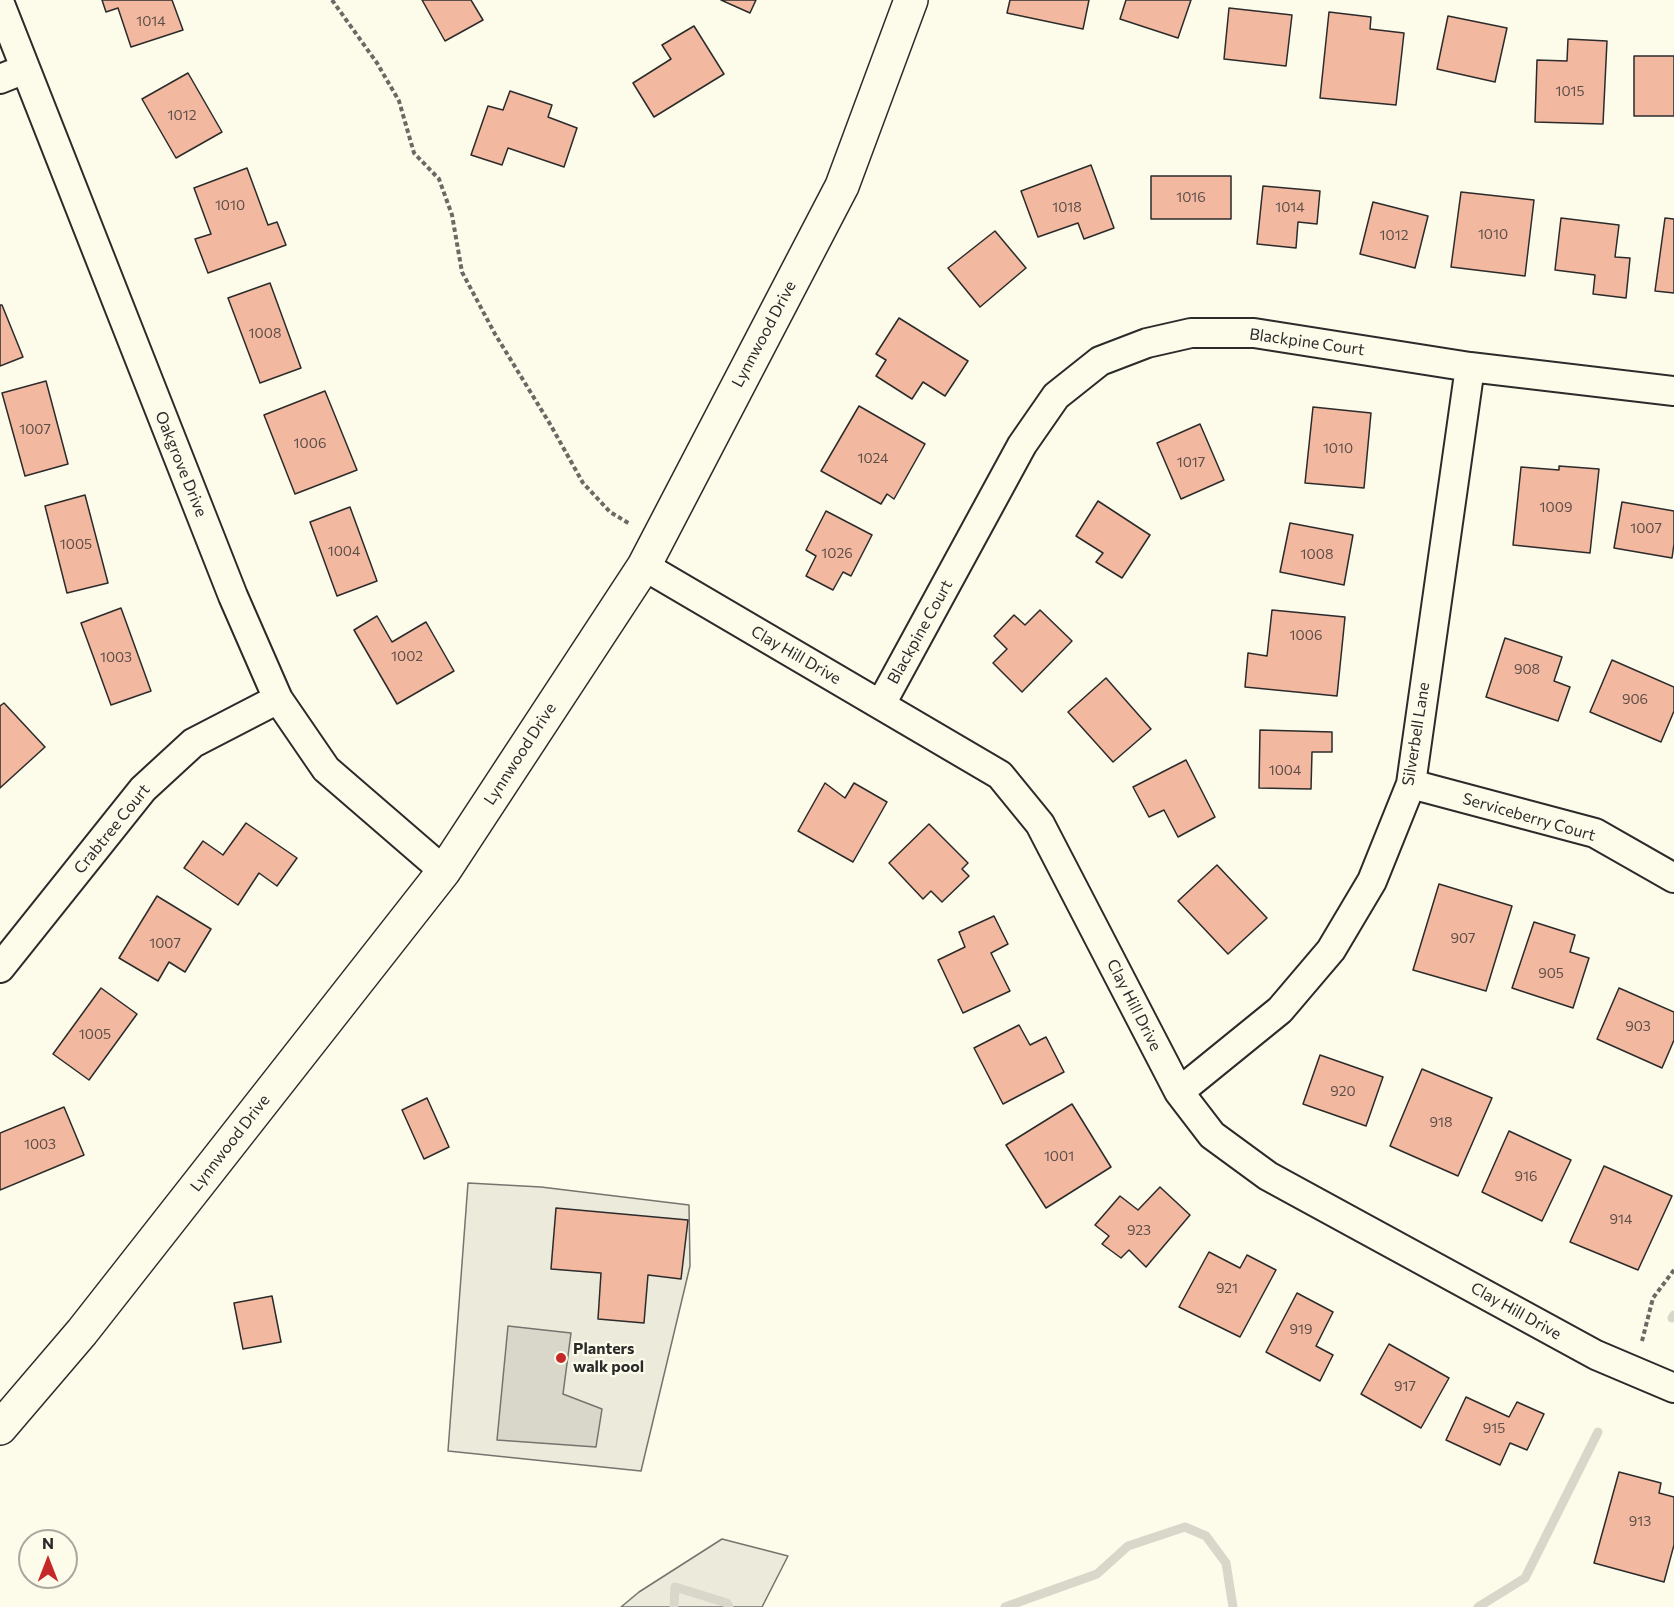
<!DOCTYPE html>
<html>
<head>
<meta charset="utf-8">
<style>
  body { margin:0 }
  #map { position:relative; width:1674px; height:1607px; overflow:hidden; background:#fdfbea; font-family:Commissioner,sans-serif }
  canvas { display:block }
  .north { position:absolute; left:18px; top:1529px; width:60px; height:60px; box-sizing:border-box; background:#fdfbea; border:2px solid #a9a89e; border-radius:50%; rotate:0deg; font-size:16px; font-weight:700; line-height:24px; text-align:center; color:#2b2b2b }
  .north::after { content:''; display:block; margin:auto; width:21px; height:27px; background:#c62828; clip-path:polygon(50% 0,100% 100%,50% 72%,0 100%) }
</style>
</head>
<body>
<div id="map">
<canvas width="1674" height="1607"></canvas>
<div class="north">N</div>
</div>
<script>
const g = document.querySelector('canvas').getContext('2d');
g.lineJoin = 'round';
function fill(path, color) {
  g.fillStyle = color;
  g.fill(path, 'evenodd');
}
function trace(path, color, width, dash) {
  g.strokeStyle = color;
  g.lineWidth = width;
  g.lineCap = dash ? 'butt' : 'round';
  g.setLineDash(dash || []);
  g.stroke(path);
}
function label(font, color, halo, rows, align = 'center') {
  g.font = font + ' Commissioner,sans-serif';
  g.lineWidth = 4.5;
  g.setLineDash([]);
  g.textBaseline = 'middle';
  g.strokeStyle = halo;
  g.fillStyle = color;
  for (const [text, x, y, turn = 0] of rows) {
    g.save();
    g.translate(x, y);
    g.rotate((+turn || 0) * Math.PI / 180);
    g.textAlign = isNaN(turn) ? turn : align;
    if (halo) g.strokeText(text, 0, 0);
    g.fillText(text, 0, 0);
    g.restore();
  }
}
const green = new Path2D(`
  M468,1183L541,1187L689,1205L690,1266L641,1471L448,1451Z
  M722,1539L788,1556L762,1607H621L639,1592Z`);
fill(green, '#ecebdb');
trace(green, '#74746e', 1.5);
const water = new Path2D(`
  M508,1326L571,1333L563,1394L602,1409L596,1447L497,1440Z`);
fill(water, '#d8d7c9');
trace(water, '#74746e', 1.5);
trace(new Path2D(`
  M1672,1318L1674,1315
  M674,1607L675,1587L727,1603L729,1607
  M1005,1607L1097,1574L1128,1546L1185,1527L1206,1536L1226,1563L1233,1607
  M1478,1607L1525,1578L1598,1432`), '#d8d7c9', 9);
const building = new Path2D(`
  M102,0H172L183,30L131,47L118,8L106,12Z
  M422,0H471L483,20L445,41Z
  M721,0H756L750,13Z
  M1010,0H1089L1083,29L1007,13Z
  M1126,0H1191L1178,38L1120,19Z
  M1229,8L1292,15L1286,66L1224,59Z
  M1329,12L1371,17L1370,29L1404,33L1396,105L1320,98Z
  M1448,16L1507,28L1495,82L1437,69Z
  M694,26L724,74L654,117L633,83L671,59L662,45Z
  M1568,39L1607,41L1603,124L1535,122L1537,60L1567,61Z
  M1634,56H1674V116H1634Z
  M188,73L222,132L176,158L142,99Z
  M510,91L552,105L548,117L577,128L564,167L508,148L502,165L471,155L488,106L503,110Z
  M1091,165L1114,228L1084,239L1078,223L1038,237L1021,191Z
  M247,168L268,225L277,222L286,245L208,273L195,239L211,234L194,188Z
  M1151,176H1231V219H1151Z
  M1263,186L1320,191L1317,224L1298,222L1296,248L1257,244Z
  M1461,192L1534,200L1525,276L1451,267Z
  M1373,202L1428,216L1415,268L1360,254Z
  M1561,218L1619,225L1615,257L1630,258L1626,298L1593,294L1595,275L1555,270Z
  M1665,218L1674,219V293L1655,291Z
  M995,231L1026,268L980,307L948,268Z
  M270,283L301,368L260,383L228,298Z
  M0,305H2L23,357L0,366Z
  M899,318L968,361L945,396L923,382L912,399L876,376L886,360L876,354Z
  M46,381L68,464L25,476L2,393Z
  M325,391L357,470L295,494L264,415Z
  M859,406L925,444L894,499L887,494L881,504L821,471Z
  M1313,407L1371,413L1364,488L1305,483Z
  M1200,424L1224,480L1181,499L1157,443Z
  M1559,466L1599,469L1590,553L1513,545L1521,467L1559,470Z
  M85,495L108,583L67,593L45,506Z
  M1098,501L1150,535L1122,578L1096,562L1103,553L1076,536Z
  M1622,502L1674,511V544L1672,558L1614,548Z
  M350,507L377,581L337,596L310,522Z
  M826,511L872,535L851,576L843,572L833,590L806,576L816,556L806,550Z
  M1290,523L1353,535L1344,585L1280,572Z
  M121,608L151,691L111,705L81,623Z
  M1040,610L1072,641L1022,692L993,663L1007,649L994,636L1014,615L1025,625Z
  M1272,610L1345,617L1337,696L1245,687L1248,653L1267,656Z
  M377,616L392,642L426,622L454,671L397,704L354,630Z
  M1505,638L1562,657L1554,681L1570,687L1558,721L1486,697Z
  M1612,660L1674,687V711L1661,742L1590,712Z
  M1106,678L1151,729L1113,762L1068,712Z
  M4,703L45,747L0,788V706Z
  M1260,730L1332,732V752H1312L1311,789L1259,788Z
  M1186,760L1215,817L1178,837L1164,810L1149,817L1133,787Z
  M825,783L845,798L854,783L887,802L853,862L798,831Z
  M246,823L297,858L277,886L259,873L238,905L184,868L203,841L223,855Z
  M929,824L968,863L962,869L969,876L942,902L931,891L923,899L889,863Z
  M1217,865L1267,918L1228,954L1178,901Z
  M1439,884L1512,906L1486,991L1413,970Z
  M157,896L211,929L185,972L169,962L158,981L119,958Z
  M994,916L1008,944L991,953L1010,991L963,1013L938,960L965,947L959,932Z
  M1534,922L1575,935L1570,952L1589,958L1573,1008L1512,988Z
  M101,988L137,1014L89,1080L53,1054Z
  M1619,988L1674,1012V1040L1662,1068L1597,1039Z
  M1019,1025L1030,1045L1046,1037L1064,1072L1003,1104L974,1048Z
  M1320,1055L1383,1077L1366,1126L1303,1104Z
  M1422,1069L1492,1098L1458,1176L1390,1146Z
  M427,1098L449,1147L424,1159L402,1110Z
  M1072,1104L1111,1167L1046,1208L1006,1145Z
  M64,1107L84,1155L0,1190V1133Z
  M1509,1131L1571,1160L1542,1221L1482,1192Z
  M1604,1166L1672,1196L1638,1270L1570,1242Z
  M1160,1187L1190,1215L1146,1267L1129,1250L1121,1258L1102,1244L1109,1236L1095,1225L1120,1196L1138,1210Z
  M556,1208L688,1220L681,1279L648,1275L644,1323L598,1319L601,1273L551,1269Z
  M1209,1252L1240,1268L1247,1255L1276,1270L1240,1337L1179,1307Z
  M1297,1293L1333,1312L1316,1346L1333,1355L1320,1381L1266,1352Z
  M272,1296L281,1342L243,1349L234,1303Z
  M1389,1344L1449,1378L1421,1428L1361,1394Z
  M1466,1397L1509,1417L1517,1402L1544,1414L1527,1450L1510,1443L1500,1465L1446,1440Z
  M1619,1472L1661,1483L1659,1493L1674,1497V1545L1664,1582L1594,1563Z`);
fill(building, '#f2b8a0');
trace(building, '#2b2b2b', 1.5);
const minor = new Path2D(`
  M0,4L233,596L278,699L326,769L444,871
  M0,79L25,69
  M644,566L1000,775L1040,824L1179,1092L1212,1135L1268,1176L1596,1355L1674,1388
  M881,704L1022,445L1056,396L1100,361L1147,343L1191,333H1254L1470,367L1674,391
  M1411,784L1595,833L1674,878
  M0,968L143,789L193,743L278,699
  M1179,1092L1280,1010L1331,950L1372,881L1411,784L1470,367`);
const tertiary = new Path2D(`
  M0,1428L82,1332L444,871L644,566L842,186L911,0`);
trace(minor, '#2b2b2b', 32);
trace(tertiary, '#2b2b2b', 36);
trace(new Path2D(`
  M332,0L377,63L399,101L414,153L439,179L452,215L462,272L495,334L550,424L583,483L610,512L630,524
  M1642,1341L1653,1298L1674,1270`), '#6a6964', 4, [4.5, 3]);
trace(minor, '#fdfbea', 28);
trace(tertiary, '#fdfbea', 33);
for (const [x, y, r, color] of [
  [561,1358,6,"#c62828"]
]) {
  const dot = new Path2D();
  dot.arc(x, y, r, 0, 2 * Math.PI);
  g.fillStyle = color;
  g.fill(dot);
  trace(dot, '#fdfbea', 2);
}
label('14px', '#5d4e48', null, [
  ["1014",151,21],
  ["1015",1570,91],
  ["1012",182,115],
  ["1016",1191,197],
  ["1010",230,205],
  ["1018",1067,207],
  ["1014",1290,207],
  ["1010",1493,234],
  ["1012",1394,235],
  ["1008",265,333],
  ["1007",35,429],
  ["1006",310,443],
  ["1010",1338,448],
  ["1024",873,458],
  ["1017",1191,462],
  ["1009",1556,507],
  ["1007",1646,528],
  ["1005",76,544],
  ["1004",344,551],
  ["1026",837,553],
  ["1008",1317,554],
  ["1006",1306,635],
  ["1002",407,656],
  ["1003",116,657],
  ["908",1527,669],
  ["906",1635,699],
  ["1004",1285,770],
  ["907",1463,938],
  ["1007",165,943],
  ["905",1551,973],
  ["903",1638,1026],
  ["1005",95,1034],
  ["920",1343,1091],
  ["918",1441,1122],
  ["1003",40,1144],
  ["1001",1059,1156],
  ["916",1526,1176],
  ["914",1621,1219],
  ["923",1139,1230],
  ["921",1227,1288],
  ["919",1301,1329],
  ["917",1405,1386],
  ["915",1494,1428],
  ["913",1640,1521]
]);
label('16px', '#2b2b2b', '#fdfbea', [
  ["Lynnwood Drive",764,334,-62],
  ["Blackpine Court",1307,342,8],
  ["Oakgrove Drive",181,464,68],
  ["Blackpine Court",920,632,-61],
  ["Clay Hill Drive",796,655,30],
  ["Silverbell Lane",1416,734,-81],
  ["Lynnwood Drive",520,754,-57],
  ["Serviceberry Court",1529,817,16],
  ["Crabtree Court",112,829,-51],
  ["Clay Hill Drive",1134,1005,63],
  ["Lynnwood Drive",230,1143,-52],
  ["Clay Hill Drive",1516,1311,29]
]);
label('bold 16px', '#2b2b2b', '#fdfbea', [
  ["Planters",573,1349],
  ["walk pool",573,1367]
], 'left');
</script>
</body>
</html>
